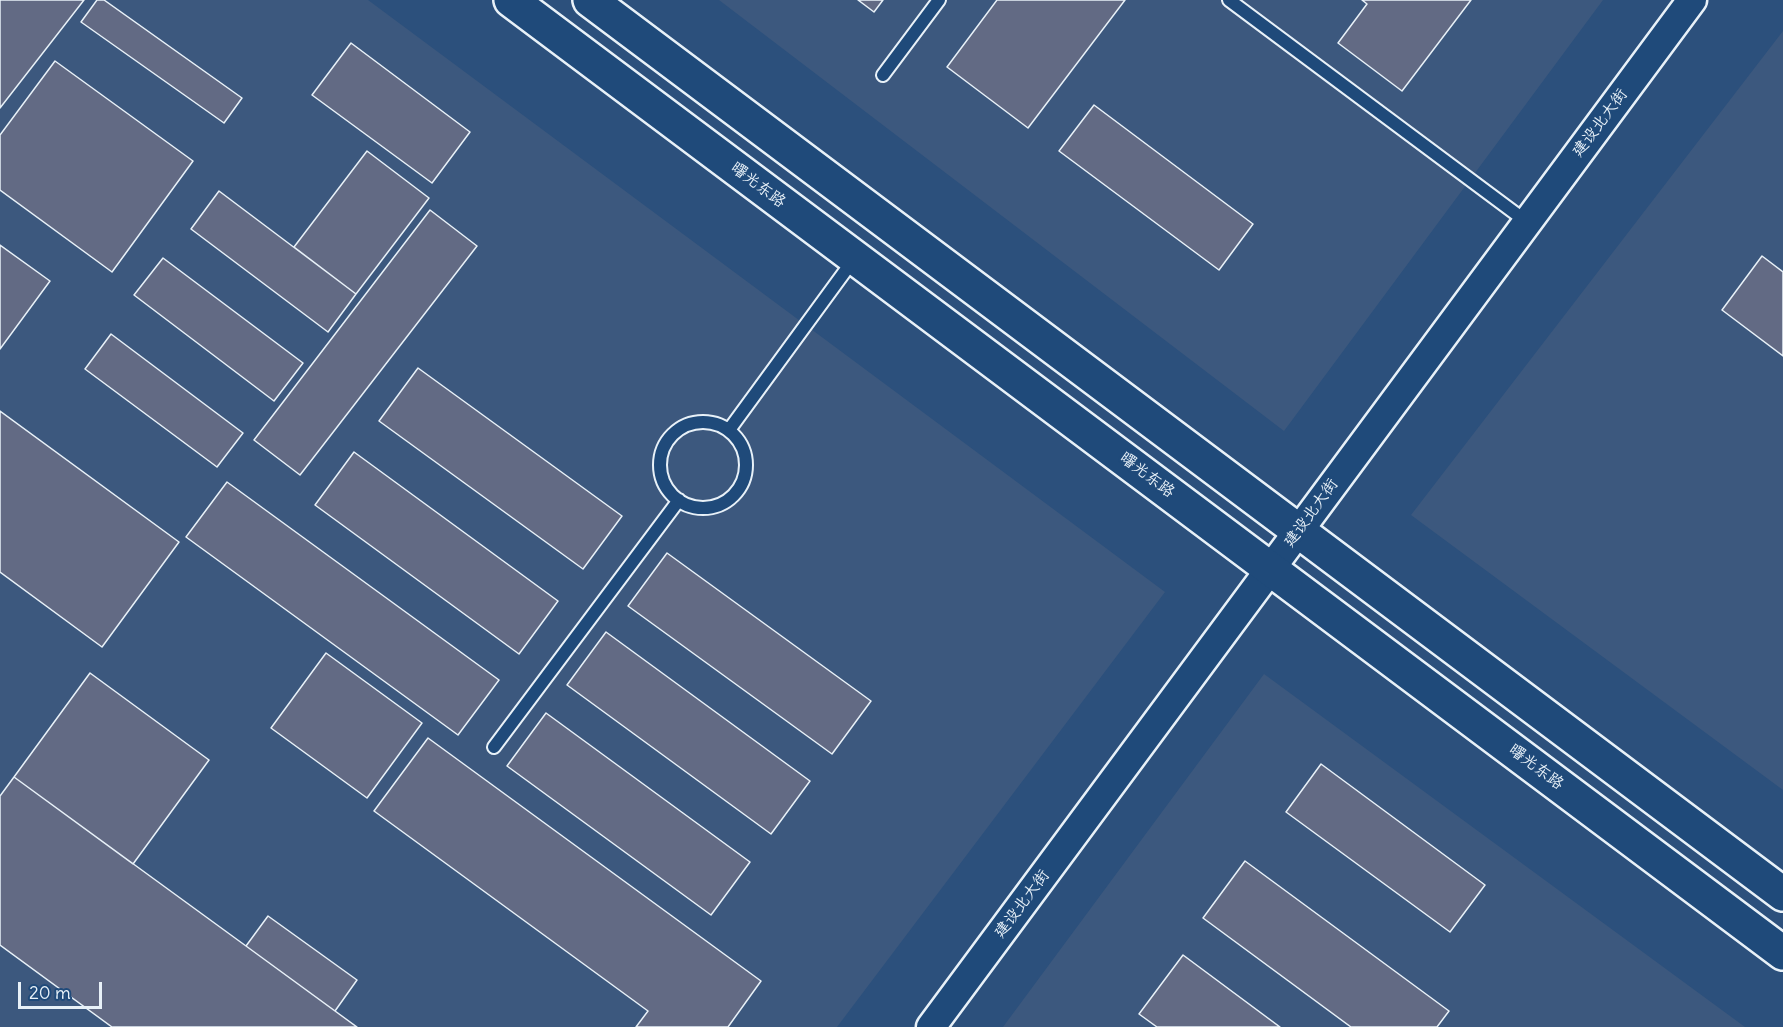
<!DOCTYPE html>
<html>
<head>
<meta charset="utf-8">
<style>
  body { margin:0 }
  #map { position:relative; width:1783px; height:1027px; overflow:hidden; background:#2c507c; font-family:Delius,sans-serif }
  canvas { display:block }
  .scale { position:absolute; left:18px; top:982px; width:84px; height:27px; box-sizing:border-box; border:3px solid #e8f1f8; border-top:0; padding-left:8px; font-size:18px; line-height:21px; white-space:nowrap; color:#e8f1f8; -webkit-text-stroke:4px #1f4a7a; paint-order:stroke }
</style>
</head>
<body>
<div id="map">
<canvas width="1783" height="1027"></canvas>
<div class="scale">20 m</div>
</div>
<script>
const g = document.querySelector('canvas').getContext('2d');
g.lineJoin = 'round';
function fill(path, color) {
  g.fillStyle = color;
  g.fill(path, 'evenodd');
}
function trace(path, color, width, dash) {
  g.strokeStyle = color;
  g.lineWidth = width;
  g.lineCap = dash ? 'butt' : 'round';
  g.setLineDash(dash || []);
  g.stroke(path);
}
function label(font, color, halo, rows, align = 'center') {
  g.font = font + ' Delius,"LXGW WenKai TC",sans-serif';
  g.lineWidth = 5;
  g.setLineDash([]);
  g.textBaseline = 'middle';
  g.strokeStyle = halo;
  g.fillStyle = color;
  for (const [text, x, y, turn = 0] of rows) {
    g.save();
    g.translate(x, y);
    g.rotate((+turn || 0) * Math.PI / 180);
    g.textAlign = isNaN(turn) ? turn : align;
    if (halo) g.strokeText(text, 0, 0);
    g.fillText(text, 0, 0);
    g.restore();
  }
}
fill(new Path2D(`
  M0,0H368L1165,592L837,1027H0Z
  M719,0H1603L1284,431Z
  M1783,31V790L1411,515Z
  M1264,674L1745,1027H1003Z`), '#3c587e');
const building = new Path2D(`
  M0,0H84L0,108Z
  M97,0H104L242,98L224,123L81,22Z
  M858,0H883L874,12Z
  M997,0H1125L1028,128L947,67Z
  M1362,0H1471L1402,91L1338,43L1367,4Z
  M351,43L470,132L432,183L312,95Z
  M55,61L193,161L112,272L0,190V135Z
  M1094,105L1253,224L1219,270L1059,151Z
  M367,151L429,198L356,294L294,247Z
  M219,191L356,294L328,332L191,229Z
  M430,210L477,246L300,475L254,440Z
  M0,245L50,281L0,349Z
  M1762,256L1783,272V356L1722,310Z
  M163,258L303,363L274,401L134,295Z
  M111,334L243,433L217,467L85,369Z
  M418,368L622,516L583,569L379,421Z
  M0,411L179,542L102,647L0,572Z
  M354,452L558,601L519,654L315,505Z
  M227,482L499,680L458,735L186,537Z
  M667,553L871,701L832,754L628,606Z
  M606,632L810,781L771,834L567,685Z
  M326,653L422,723L367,798L271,728Z
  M90,673L209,760L133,864L14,777Z
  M546,713L750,862L711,915L507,766Z
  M428,738L761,981L728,1027H636L648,1011L374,811Z
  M1321,764L1485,885L1450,932L1286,812Z
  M14,777L246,946L357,1027H112L0,945V796Z
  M1245,861L1449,1011L1437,1027H1351L1203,918Z
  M268,916L357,980L335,1011L246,946Z
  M1183,955L1280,1027H1157L1139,1014Z`);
fill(building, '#626a84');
trace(building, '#e8f1f8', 1.5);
const service = new Path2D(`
  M1229,0L1527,222
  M883,75L939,0
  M660 465a43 43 0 1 1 86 0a43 43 0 1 1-86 0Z
  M729,430L854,259
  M494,747L679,500`);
const tertiary = new Path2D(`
  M931,1027L1692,0`);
const secondary = new Path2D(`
  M511,0L1783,953
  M590,0L1783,894`);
trace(service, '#e8f1f8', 16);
trace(tertiary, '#e8f1f8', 33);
trace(secondary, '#e8f1f8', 38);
trace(service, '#1f4a7a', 12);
trace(tertiary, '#1f4a7a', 28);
trace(secondary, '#1f4a7a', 33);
label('16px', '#e8f1f8', '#1f4a7a', [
  ["建设北大街",1600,123,-53],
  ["曙光东路",758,185,37],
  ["曙光东路",1147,475,37],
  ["建设北大街",1311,513,-54],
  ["曙光东路",1536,767,37],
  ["建设北大街",1022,904,-53]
]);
</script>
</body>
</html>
